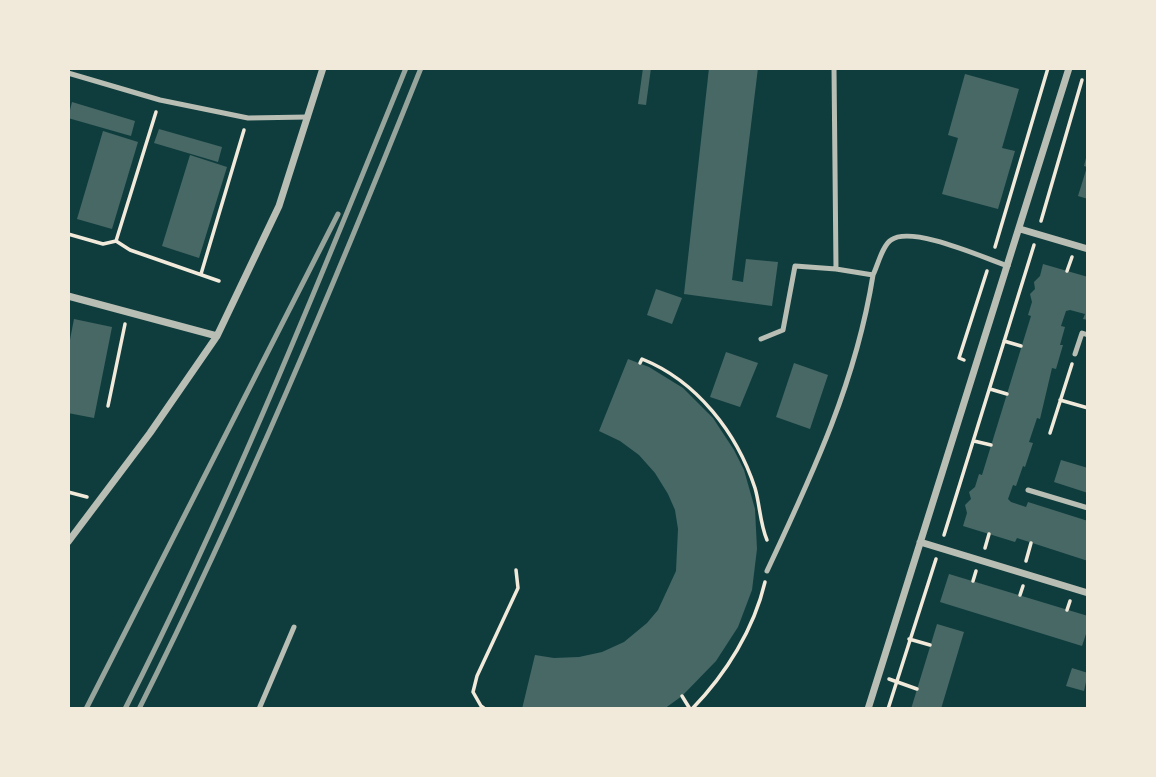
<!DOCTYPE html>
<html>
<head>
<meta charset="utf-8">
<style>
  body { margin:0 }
  #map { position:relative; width:1156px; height:777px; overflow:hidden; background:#0f3d3e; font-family:"Golos Text",sans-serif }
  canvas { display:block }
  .frame { position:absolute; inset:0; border:70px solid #f1e9da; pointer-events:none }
</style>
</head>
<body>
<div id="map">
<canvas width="1156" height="777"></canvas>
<div class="frame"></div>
</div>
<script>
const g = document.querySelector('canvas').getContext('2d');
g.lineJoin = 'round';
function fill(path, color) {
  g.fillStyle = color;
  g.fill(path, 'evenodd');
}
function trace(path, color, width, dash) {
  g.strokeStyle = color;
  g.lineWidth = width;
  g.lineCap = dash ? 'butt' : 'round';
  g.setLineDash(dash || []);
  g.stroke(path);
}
fill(new Path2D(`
  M643,68H651L646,105L638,104Z
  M709,68H758L732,280L743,282L746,259L778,262L772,306L684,294Z
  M965,74L1019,89L1002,148L1015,151L998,209L942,194L958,138L948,135Z
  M72,102L135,121L131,136L68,118Z
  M159,129L222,147L218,162L154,143Z
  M103,131L138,142L112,229L77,219Z
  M1087,154L1088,155V199L1078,196L1087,167L1084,166Z
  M190,155L227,167L199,258L162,246Z
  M1043,264L1088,277V320L1083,319L1085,314L1070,310L1066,311L1061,326L1065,327L1060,345H1063L1056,369L1052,368L1040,419L1037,418L1029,442L1033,443L1025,467L1023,466L1016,486L1013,485L1008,499L1011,502L1026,507L1028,502L1088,521V561L1017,538L1015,542L963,526L967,513L965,505L971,499L969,492L975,487L979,474L982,475L1031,316L1028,315L1032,302L1030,294L1035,289L1034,282L1040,276Z
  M656,289L682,298L672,324L647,315Z
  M74,319L112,327L94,418L68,413V350Z
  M726,352L758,363L740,407L710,397Z
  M628,359L649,367L683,388L713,418L734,450L744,470L755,509L757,549L752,590L738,627L716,661L682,696L664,709H522L535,655L554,658L579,657L602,652L624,642L647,623L658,610L676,571L678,529L675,510L668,494L655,473L639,455L620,441L599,431Z
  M794,363L828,375L810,429L776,417Z
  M1061,460L1088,468V493L1054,482Z
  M949,574L1088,616V628L1082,646L940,602Z
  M937,624L964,632L941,709H911Z
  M1072,668L1088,673L1084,691L1066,686Z`), '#486865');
trace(new Path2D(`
  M1041,221L1082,80
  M68,234L103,244L116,241L130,250L219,281
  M116,241L156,112
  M995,247L1048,68
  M1067,271L1072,257
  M201,274L244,130
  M1004,341L1021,346
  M964,360L959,358L987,271
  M640,363L642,359C697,381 737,433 755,488C760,505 760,524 767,540
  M990,389L1007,394
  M1060,400L1088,408
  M108,406L125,324
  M1050,433L1072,364
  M974,441L991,445
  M68,492L87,497
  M944,535L1034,245
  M985,548L989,534
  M1026,561L1031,543
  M973,581L976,571
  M1020,595L1023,586
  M1067,610L1070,601
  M909,639L930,645
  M889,679L917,689
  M682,696L690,709
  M485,709L481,706L473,692L477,676L518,588L516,570
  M692,709C726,674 754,629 765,582
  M888,709L936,559`), '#f1e9da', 3.5);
trace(new Path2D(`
  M834,68L836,269L873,275C878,265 882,246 891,240C912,225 984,258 1008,266
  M68,73L160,100L248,118L308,117
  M761,339L783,330L795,266L836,269
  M1075,354L1082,333L1088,335
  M1028,490L1088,508
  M767,571C813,473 856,382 873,275
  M259,709L294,627`), '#b8beb3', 5);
trace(new Path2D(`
  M1020,229L1088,249
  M68,296L217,336
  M68,542L150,433L217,336L279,206L323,68
  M920,542L1088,593
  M868,709L1069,68`), '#b8beb3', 7);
trace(new Path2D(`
  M86,709L338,214
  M125,709C231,501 318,284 406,68
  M139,709C244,500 334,285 421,68`), '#97a49c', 5);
</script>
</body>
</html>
